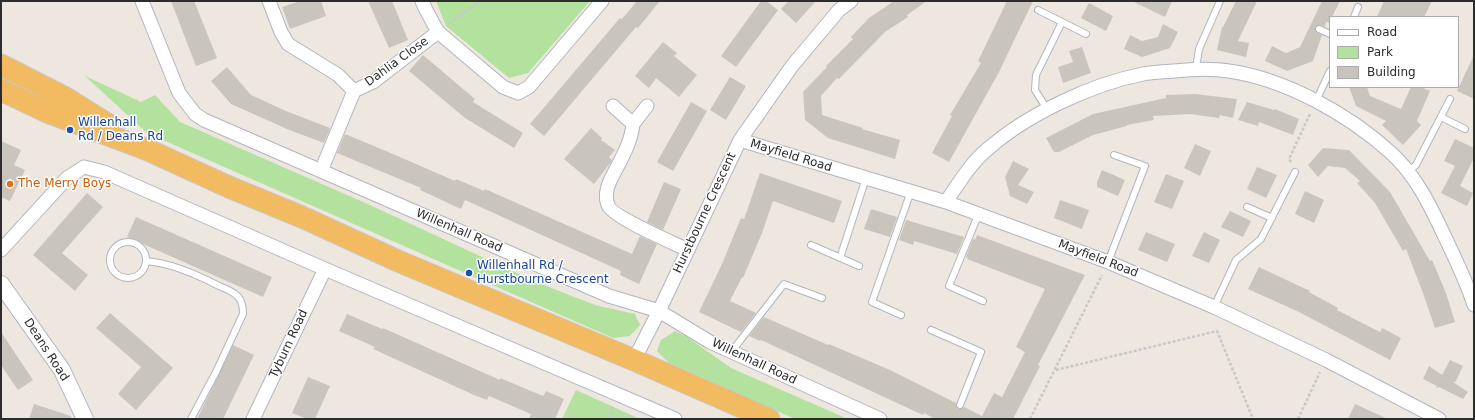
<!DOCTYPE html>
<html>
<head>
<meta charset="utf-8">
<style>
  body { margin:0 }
  #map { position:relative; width:1475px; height:420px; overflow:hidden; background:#ede7df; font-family:"DejaVu Sans",sans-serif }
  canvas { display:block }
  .frame { position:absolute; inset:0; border:2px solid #2c2c2c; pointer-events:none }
  .legend { position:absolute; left:1329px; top:16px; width:130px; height:72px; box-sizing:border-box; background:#fff; border:1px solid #ababab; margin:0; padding:5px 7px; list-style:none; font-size:12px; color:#2c2c2c }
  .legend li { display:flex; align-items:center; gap:8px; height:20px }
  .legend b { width:20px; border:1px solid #ababab }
</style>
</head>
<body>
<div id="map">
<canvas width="1475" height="420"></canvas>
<div class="frame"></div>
<ul class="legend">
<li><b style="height:5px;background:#fff"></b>Road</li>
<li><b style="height:11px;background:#b3e19e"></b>Park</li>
<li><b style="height:11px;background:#c9c5bd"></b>Building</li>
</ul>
</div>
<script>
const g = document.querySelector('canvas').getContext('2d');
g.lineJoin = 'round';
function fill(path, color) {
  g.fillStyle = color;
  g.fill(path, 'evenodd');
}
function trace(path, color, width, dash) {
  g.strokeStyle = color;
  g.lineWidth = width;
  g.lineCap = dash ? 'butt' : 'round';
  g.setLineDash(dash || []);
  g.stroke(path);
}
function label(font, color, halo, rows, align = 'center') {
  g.font = font + ' "DejaVu Sans",sans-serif';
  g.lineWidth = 3;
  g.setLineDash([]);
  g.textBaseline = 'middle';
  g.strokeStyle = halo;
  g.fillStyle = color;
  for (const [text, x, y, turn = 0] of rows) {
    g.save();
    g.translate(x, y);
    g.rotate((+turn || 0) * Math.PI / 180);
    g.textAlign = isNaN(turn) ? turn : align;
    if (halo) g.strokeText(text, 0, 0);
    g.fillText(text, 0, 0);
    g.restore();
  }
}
fill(new Path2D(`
  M436,1H590L528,73L509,78L446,26Z
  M85,76L141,102L155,95L180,122L370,205L536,282L595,305L635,314L640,325L630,336L613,338L147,133Z
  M675,331L687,337L731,368L848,419H795L669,363L657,351L661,340Z
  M576,390L640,419H562Z`), '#b3e19e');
fill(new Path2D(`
  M171,1H194L217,58L196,66Z
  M300,1H321L326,16L290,29L282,7Z
  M368,1H392L408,40L389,48Z
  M637,1H660L638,28L636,27L544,136L530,124L620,18L622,19Z
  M761,1H766L778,10L736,67L721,56Z
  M789,1H816L796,23L781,9Z
  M894,1H927L907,15L908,17L885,32L839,79L837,78L821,96L822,115L863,128L862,129L900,140L895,159L828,138L805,120L803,92L827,67L826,66L853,39L851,37L869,18Z
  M1007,1H1033L999,72L949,162L932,153L952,116L950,115L981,63L978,61Z
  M1132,1H1172L1165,17Z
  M1236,1H1257L1238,41L1249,43L1246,57L1217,50L1222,27H1223Z
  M1322,1H1340L1332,17H1330V23L1326,22L1325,27L1319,25L1315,28L1316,32L1322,35L1313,61L1287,71L1265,61L1272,46L1286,53L1300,47Z
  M1384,1H1432L1424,17H1377Z
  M1089,3L1113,16L1106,31L1081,18Z
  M1163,24L1178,32L1170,48L1142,57L1124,49L1130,35L1142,41L1158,37Z
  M663,42L677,53L674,56L697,75L679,97L656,78L649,88L635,76Z
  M1082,47L1091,73L1063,83L1058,67L1073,62L1069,51Z
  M423,55L475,99L473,102L523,133L514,148L465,118L409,71Z
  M1474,55V99L1457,91Z
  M227,67L251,95L286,111L330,128L324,143L287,129L231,104L211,81Z
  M730,77L746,86L726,120L710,110Z
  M1349,87H1367L1370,96L1401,109L1411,87H1421L1430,91L1417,121L1421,125L1403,145L1382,125L1386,121L1356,106Z
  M1195,94L1237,99L1233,118L1220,115L1219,118L1190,114L1153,116L1154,120L1127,125V126L1093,135L1059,152H1054L1046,138L1093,114L1166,98V95Z
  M691,102L707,111L673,171L657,162Z
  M1247,102L1274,110L1275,109L1299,119L1293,135L1259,122L1258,126L1238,120Z
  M591,128L602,138L601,140L615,150L609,157L612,160L611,162L594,184L564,159Z
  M345,134L386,151L455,181L456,179L484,191L485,189L632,254L640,236L657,244L639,284L620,275L621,271L465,200L461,209L420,190L421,188L337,153Z
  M1455,139L1474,148V158L1460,186L1473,193L1467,206L1441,193L1455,166L1444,161Z
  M1,141L21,150L14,165L25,170L10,201L1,197Z
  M1195,144L1211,151L1200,176L1184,168Z
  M1323,148L1349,150L1390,192L1430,261L1432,260L1446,293L1455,322L1435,328L1423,293L1406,249L1403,251L1375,203L1357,183L1360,181L1345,168L1328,166L1318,177L1308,165Z
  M1013,161L1029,169L1018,185L1034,192L1027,204L1010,196L1005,177Z
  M1257,167L1277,175L1266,198L1247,189Z
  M1102,170L1125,180L1118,196L1097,187V182Z
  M760,173L842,201L834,223L773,201L762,233L743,278L742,277L730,301L756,313L741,332L699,312L722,264L741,218L744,219Z
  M1166,174L1184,181L1172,209L1154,202Z
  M664,182L681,189L663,230L647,222Z
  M1305,191L1324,200L1314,223L1295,214Z
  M87,193L103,207L62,253L88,275L75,291L33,255Z
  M1060,200L1089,210L1082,229L1054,218Z
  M871,209L897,217L890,237L864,229Z
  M1230,211L1251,221L1243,237L1221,227Z
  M136,217L272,277L263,297L127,237Z
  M906,220L964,237L957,254L914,241L913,245L899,240Z
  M1146,232L1175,244L1167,262L1138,250Z
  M1204,232L1220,240L1209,263L1192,256Z
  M977,235L1085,275L1038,365L1040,366L1013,419H935L924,413L923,415L761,340L760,341L749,336L764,317L828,345L829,344L890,370L956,403V406L958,409H961L964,407L982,416L994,393L1002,397L1025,352L1016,347L1045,289L967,259L968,258L966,257L973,239L975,240Z
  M1259,267L1310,291L1309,292L1338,308L1337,310L1380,332L1382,328L1401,338L1390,360L1299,312L1248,289Z
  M110,313L173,368L136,410L118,394L141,367L96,328Z
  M347,314L382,329L383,328L500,380V378L543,396L546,391L564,399L555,419H529L531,414L489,396L487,400L474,395L373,349L375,347L339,331Z
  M1,332L33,380L18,390L1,365Z
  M233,345L254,355L223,419H197Z
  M1450,360L1463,366L1456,381L1453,382L1468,392L1463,399L1439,387L1436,388L1437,386L1423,379L1429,366L1442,375Z
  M308,377L330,386L315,419H307L292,413Z
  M34,404L71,416V419H29Z
  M1355,404L1388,419H1348Z`), '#c9c5bd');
const service = new Path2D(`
  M1038,10L1086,34
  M1354,17L1358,7
  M1319,29L1330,34
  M1196,68L1199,49L1220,1
  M1316,101L1330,71
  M1047,109L1035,90L1036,75L1062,22
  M1441,117L1465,129
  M1408,172L1416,165L1450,99
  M1247,207L1272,218
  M979,213L949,286L983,301
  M110 260a18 18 0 1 1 36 0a18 18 0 1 1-36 0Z
  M811,245L859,266
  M840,258L866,178
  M146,261C171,263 196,274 219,286C224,288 231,291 235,294C242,299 243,306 243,314L216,372L191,419
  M1108,262L1145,166L1114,155
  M1214,307L1236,260L1261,239L1295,172
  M901,315L872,302L911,191
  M931,330L981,352L960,405
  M732,351L784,284L822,298`);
const minor = new Path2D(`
  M142,1L179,93L195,114L204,120L609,296L659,311L710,342L880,419
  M269,1L281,32L288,44L338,75L354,91
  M422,1L426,10L438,32L503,87L518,93L529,87L602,1
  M613,106L633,124C631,145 619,162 610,181C607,188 605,198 608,205C612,217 674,243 688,250
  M633,124L647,106
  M740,140L946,202L1108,262L1214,307L1326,360L1439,419
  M321,171L354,91L373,82L438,32
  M946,202C958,184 972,161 989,148C1028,114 1092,84 1143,74C1153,72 1164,72 1174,71C1192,69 1211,68 1229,71C1285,79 1348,114 1390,152C1415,174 1430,205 1444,235C1455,258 1466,280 1474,305
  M1,250L67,178L84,167L104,172L325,269L675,419
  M634,360L659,311L740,140L792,66L839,10L851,1
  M253,419L325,269`);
const tertiary = new Path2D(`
  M1,284L62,370L85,419`);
const trunk = new Path2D(`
  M1,65L64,97L109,125
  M1,90L47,112L148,150L229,187L302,217L398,261L634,360L769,419`);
trace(service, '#b2b5bf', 8);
trace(minor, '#b2b5bf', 15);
trace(tertiary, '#b2b5bf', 18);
trace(trunk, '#c8c8c8', 23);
trace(new Path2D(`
  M450,23L480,1
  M1291,162L1289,159L1310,114
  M1056,370L1217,331L1253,419
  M608,419L613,407
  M1030,419L1102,275
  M1298,419L1320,372`), '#c8c8c8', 2.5, [3, 2]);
trace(service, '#fff', 6);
trace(minor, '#fff', 13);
trace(tertiary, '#fff', 16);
trace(trunk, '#f2bb62', 21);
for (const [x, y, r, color] of [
  [70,130,4,"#1a4fb4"],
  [10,184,4,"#e8710a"],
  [469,273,4,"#1a4fb4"]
]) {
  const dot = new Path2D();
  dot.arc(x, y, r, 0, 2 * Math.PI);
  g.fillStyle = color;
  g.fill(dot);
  trace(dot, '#fff', 1.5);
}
label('12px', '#2c2c2c', '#fff', [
  ["Dahlia Close",397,62,-36],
  ["Mayfield Road",791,156,17],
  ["Hurstbourne Crescent",705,213,-65],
  ["Willenhall Road",459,231,23],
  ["Mayfield Road",1098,259,21],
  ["Tyburn Road",289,344,-65],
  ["Deans Road",46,350,57],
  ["Willenhall Road",754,362,25]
]);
label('12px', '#164399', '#fff', [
  ["Willenhall",78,123],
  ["Rd / Deans Rd",78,137],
  ["Willenhall Rd /",477,266],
  ["Hurstbourne Crescent",477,280]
], 'left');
label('12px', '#c56008', '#fff', [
  ["The Merry Boys",18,184]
], 'left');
</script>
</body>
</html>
